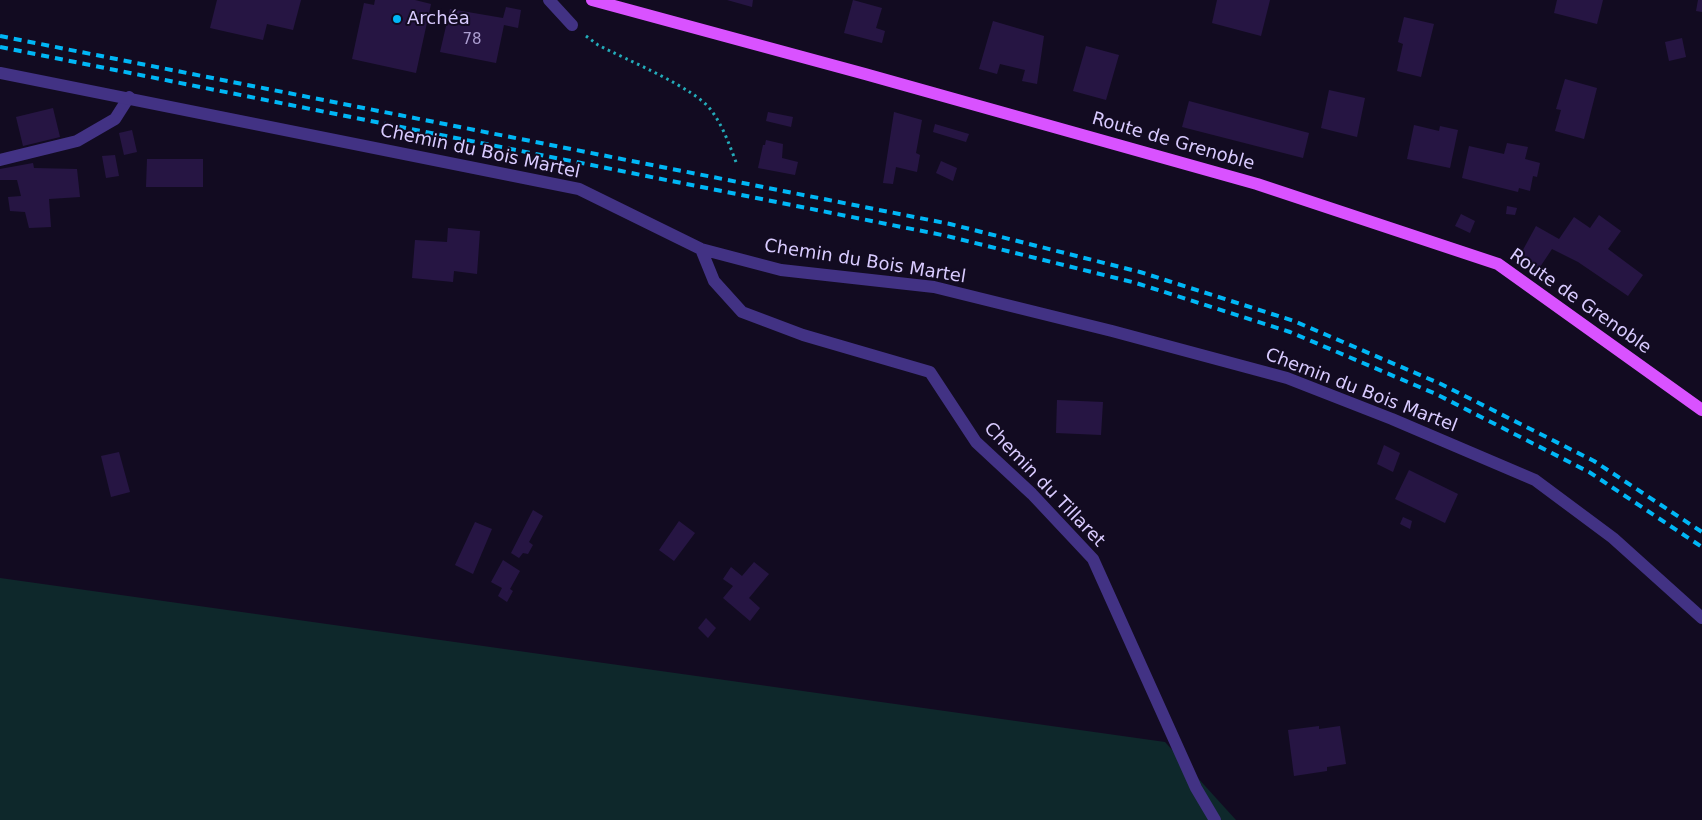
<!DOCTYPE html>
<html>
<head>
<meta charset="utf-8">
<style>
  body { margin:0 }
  canvas { display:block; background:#120b21 }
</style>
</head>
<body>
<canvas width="1702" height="820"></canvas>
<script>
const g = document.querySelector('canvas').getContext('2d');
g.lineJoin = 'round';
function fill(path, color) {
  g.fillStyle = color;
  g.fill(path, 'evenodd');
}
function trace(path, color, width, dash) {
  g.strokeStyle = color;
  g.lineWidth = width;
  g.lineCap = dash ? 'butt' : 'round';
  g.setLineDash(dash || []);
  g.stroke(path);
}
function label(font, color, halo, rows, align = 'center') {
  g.font = font + ' "DejaVu Sans",sans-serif';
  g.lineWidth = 4;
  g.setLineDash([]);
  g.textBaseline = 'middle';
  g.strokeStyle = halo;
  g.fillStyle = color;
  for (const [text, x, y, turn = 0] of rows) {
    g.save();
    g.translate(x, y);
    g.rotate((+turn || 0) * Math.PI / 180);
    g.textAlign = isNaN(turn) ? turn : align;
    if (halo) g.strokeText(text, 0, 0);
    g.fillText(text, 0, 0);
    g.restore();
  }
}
fill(new Path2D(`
  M0,578L1165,742L1236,820H0Z`), '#0e282b');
fill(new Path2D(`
  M217,0H301L293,30L267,24L263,40L210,28Z
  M375,0H415L431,4L416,73L352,59L364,3L374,5Z
  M727,0H753L752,7Z
  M853,0L882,8L876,28L885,31L882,43L844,33Z
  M1217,0H1270L1261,36L1212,23Z
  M1557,0H1603L1597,24L1554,13Z
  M1698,0H1702V12L1696,11Z
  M506,7L521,10L518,28L504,25L496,63L440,52L450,9L503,18Z
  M1404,17L1434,24L1421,77L1397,71L1403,44L1398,42Z
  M993,21L1044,36L1037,84L1022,81L1025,70L1000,64L997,74L979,69Z
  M1682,38L1686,57L1669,61L1665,42Z
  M1086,46L1119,55L1106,100L1073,91Z
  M1565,79L1597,88L1584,139L1555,131L1561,110L1556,109Z
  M1329,90L1365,98L1357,137L1321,128Z
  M1189,101L1309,133L1303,158L1182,127Z
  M53,108L60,137L23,146L16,117Z
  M768,112L793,117L791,127L766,121Z
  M894,112L922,120L916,153L920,155L917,172L896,167L893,184L883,183Z
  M935,124L969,134L966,142L933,132Z
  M1414,125L1439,131L1440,126L1458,130L1450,168L1407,159Z
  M132,130L137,152L124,155L119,133Z
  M766,140L783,144L782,158L798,162L795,175L758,168L763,145H765Z
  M1507,143L1528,147L1525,159L1540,163L1537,177L1533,176L1530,191L1519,188L1518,192L1462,178L1469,146L1504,154Z
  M115,155L119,176L106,178L102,156Z
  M147,159H203V187H146Z
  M941,161L957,168L953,181L936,173Z
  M33,163L34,168L77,169L80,197L49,199L51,227L29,228L25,212L10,211L8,197L21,196L17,180H0V169Z
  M1507,206L1517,208L1515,215L1506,214Z
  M1461,214L1475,221L1470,233L1455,226Z
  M1599,215L1621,231L1608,249L1643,275L1628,296L1578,262L1552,249L1538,270L1518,259L1536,226L1559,239L1574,217L1590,228Z
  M448,228L480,231L477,274L454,271L453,282L412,278L415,240L447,242Z
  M1057,400L1103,402L1101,435L1056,433Z
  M1384,445L1400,453L1393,472L1377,464Z
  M119,452L130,492L111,497L101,456Z
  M1409,470L1458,494L1445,523L1395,499Z
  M533,510L543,516L529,542L533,545L528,554L523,553L519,558L511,553Z
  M1403,517L1412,521L1410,529L1400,524Z
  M679,521L695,533L674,561L659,550Z
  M475,522L492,529L473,574L455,565Z
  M503,560L520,571L510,589L513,591L507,602L498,596L502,588L491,582Z
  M754,562L769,574L749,598L760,608L750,621L723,598L733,586L723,579L731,567L742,576Z
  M706,618L716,628L708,638L698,628Z
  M1319,726V729L1340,726L1346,764L1327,767V771L1294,776L1288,730Z`), '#261543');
trace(new Path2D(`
  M586,36L598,45C625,59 695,88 711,110C723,126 729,144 736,162`), '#23acba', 3, [2.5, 4]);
trace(new Path2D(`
  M549,0L572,25
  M0,160L77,141L115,119L129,97`), '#423284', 12);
trace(new Path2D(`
  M0,73L579,189L701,249L781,270L934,287L1112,331L1287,378L1392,419L1535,480L1613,538L1702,618
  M701,249L714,281L742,312L803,335L930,372L976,442L1032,494L1093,559L1196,788L1215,820`), '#423284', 12);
trace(new Path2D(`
  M592,0L865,74L1257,184L1498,264L1702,410`), '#d952ff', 12);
trace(new Path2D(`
  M0,36L950,224L1140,272L1294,321L1441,384L1594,461L1702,532
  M0,47L947,236L1136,283L1290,332L1436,394L1589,472L1702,547`), '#00b7f6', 4, [8, 6]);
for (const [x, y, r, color] of [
  [397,19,5,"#00b7f6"]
]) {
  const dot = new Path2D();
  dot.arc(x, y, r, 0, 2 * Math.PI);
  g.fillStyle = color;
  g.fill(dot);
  trace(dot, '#120b21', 2);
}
label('15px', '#ac9ed0', null, [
  ["78",472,40]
]);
label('18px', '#d9cbff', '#120b21', [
  ["Archéa",407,19]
], 'left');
label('18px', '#d9cbff', '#120b21', [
  ["Route de Grenoble",1173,142,16],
  ["Chemin du Bois Martel",480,152,12],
  ["Chemin du Bois Martel",865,262,9],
  ["Route de Grenoble",1580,302,35],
  ["Chemin du Bois Martel",1361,391,21],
  ["Chemin du Tillaret",1044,485,46]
]);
</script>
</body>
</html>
